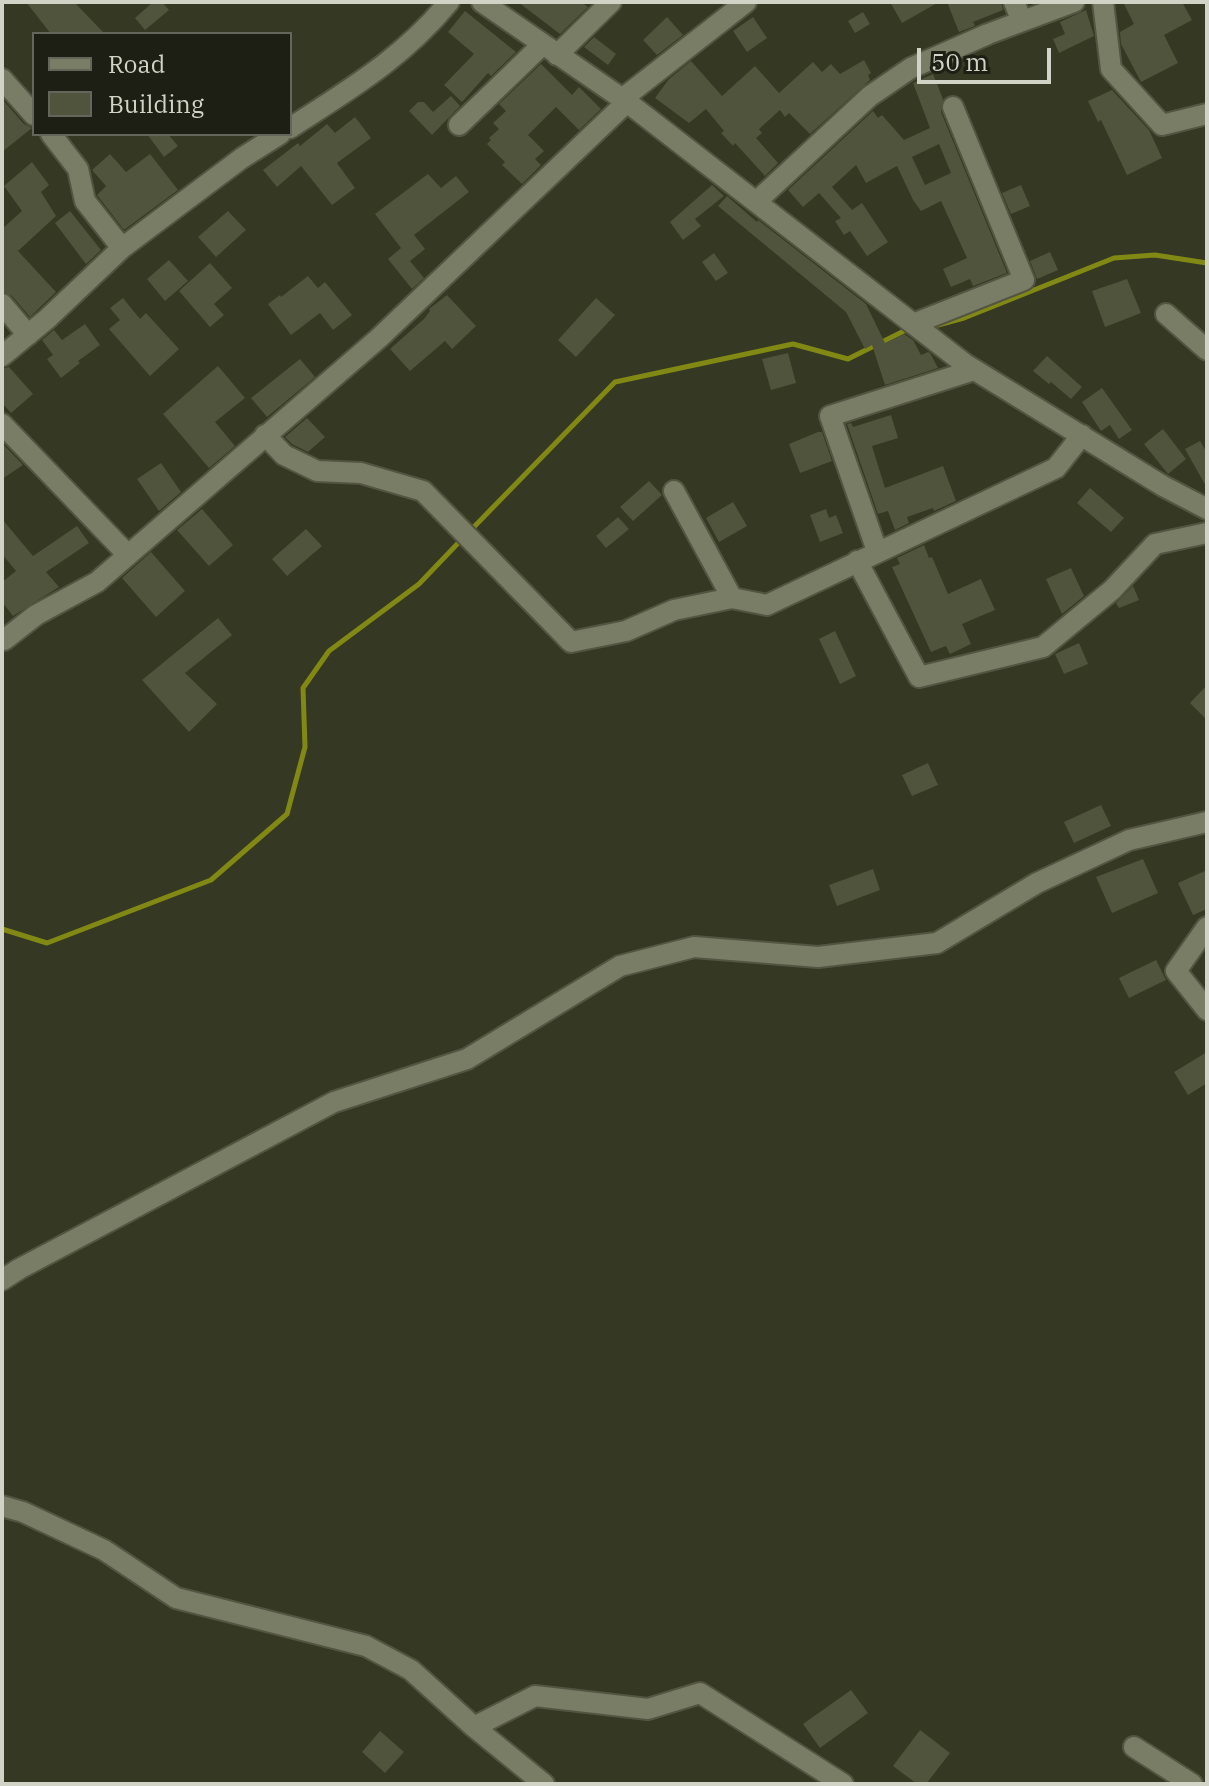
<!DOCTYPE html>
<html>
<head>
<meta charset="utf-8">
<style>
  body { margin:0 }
  #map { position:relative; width:1209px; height:1786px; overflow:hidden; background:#353822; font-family:"IBM Plex Serif",serif }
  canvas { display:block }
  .frame { position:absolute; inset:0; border:4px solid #d1d3c6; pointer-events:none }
  .legend { position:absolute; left:32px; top:32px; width:260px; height:104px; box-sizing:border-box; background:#1d1e14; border:2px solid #65665b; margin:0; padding:10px 14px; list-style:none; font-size:24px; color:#d1d3c6 }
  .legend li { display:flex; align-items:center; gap:16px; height:40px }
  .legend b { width:40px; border:2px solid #65665b }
  .scale { position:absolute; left:917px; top:48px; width:134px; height:36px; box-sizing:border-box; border:4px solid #d1d3c6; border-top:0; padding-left:10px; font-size:24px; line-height:28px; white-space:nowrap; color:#d1d3c6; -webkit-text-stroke:6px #1d1e14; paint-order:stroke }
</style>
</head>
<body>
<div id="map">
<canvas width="1209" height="1786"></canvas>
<div class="frame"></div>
<ul class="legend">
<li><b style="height:10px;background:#7a7d65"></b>Road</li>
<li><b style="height:22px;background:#51543c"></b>Building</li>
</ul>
<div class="scale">50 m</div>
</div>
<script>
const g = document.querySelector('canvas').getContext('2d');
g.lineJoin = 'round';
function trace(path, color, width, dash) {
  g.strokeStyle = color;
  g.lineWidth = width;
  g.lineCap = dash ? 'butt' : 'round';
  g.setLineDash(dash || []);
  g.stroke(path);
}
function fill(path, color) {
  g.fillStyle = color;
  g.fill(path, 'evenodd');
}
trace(new Path2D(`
  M938,325L964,318L1114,258L1155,255L1207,263
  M469,532L615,382L793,344L848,359L904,331
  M2,929L47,943L211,880L287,814L305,747L303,688L329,651L419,584L462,539`), '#818914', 5);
fill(new Path2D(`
  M26,2H74L105,34H51Z
  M153,2H162L169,10L145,30L135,18Z
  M518,2H581L588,7L560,34Z
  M890,2H939L902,23Z
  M947,2H1001L1003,10L973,22L975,26L959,32Z
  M1123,2H1182L1192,20L1164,35L1178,63L1141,82L1121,44L1120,32L1134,24Z
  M1086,10L1094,36L1059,53L1053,39L1065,34L1060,22Z
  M465,11L516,52L491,76L488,73L462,102L444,85L474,54L448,32Z
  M863,12L870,24L855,33L848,21Z
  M667,17L683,35L657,55L643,40Z
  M753,17L767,38L747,52L733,31Z
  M594,37L616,54L608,65L584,47Z
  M864,60L871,73L868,75L870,80L810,134L789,113L785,117L780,110L759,129L762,133L756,138L778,163L765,176L735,143L733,146L721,133L724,131L706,109L689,123L655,98L669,79L691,61L722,96L755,66L779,93L813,62L822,72L831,64L840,74Z
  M541,64L572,95L579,87L601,109L579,130L556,107L528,135L544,151L535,159L541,165L522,184L502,165L505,162L487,144L491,140L489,138L499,129L493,123L506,111L499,104Z
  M933,74L943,99L941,112L1007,273L973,286L970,279L951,287L943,269L967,258L941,201L921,211L913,200L897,166L866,183L856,165L832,187L852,210L862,203L888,242L867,256L850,231L844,235L835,221L841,218L819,193L803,207L788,190L873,111L878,118L882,115L904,140L930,128L913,83ZM939,144L951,173L925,185L912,157Z
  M1112,90L1149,130L1162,158L1127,175L1101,120L1098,122L1088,101Z
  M451,96L460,106L432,135L409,111L418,102H424L433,112Z
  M2,99L24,124L32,128L2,152Z
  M355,117L371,138L337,163L355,188L332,205L301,166L277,187L263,170L298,143L300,146L327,124L335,133Z
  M147,134H168L178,146L164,157Z
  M110,154L126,172L150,154L178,190L124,230L97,195L106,186L92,170Z
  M32,162L49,185L41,192L56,216L18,251L56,292L30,317L12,296L2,291V229L22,211L4,186Z
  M428,174L441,188L456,176L469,192L414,235L425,249L410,261L424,278L412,289L388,259L401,248L375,214Z
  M712,185L724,196L695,219L701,226L683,240L670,222Z
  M1021,185L1030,206L1011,214L1002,193Z
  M727,196L757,222L758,220L866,304L885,343L904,334L913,340L921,355L928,352L930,353L938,368L885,385L872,345L865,349L846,312L718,206Z
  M70,211L101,250L86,264L55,223Z
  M228,211L246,230L216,257L198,237Z
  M1050,252L1058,270L1037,279L1030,261Z
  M714,253L728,273L716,281L702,262Z
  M169,260L188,281L165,301L147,279Z
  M210,263L232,288L214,304L224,315L210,327L179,291Z
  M308,276L318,288L325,282L352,315L333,330L320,313L291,335L268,304L280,295L281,297Z
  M1127,279L1141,313L1105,327L1092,291Z
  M447,295L476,326L452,349L445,341L410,371L390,349L424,319L430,311L429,309Z
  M123,298L140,319L146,313L179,349L150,376L109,329L120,320L110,308Z
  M596,298L615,315L576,357L558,340Z
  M85,324L100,345L78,361L80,363L61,378L47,359L53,355L42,340L54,330L62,340Z
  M788,353L796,383L771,390L762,359Z
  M1047,356L1082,387L1071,399L1051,382L1049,384L1033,371Z
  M300,359L315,377L267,417L251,398Z
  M218,366L245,398L215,422L235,446L209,468L163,414Z
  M9,367L33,394L11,413L2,403V369Z
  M1102,388L1132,430L1119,439L1110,425L1101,431L1082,402Z
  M891,415L898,438L872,446L885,488L943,466L956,501L934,511L933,508L907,517L909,523L895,530L888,511L878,514L847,424L851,423L853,427Z
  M307,418L325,437L308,452L292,444L285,437Z
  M1163,429L1186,459L1168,474L1144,444Z
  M818,432H822L832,461L800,473L789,444Z
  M1200,441L1207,453V488L1185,449Z
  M2,443L23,465L2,479Z
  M161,463L181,492L159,511L137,479Z
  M649,481L662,495L633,521L620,507Z
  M1090,488L1124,518L1111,532L1077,503Z
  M733,502L747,526L719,542L706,518Z
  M202,509L233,545L209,566L177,530Z
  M826,509L829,518L836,515L843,533L820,542L810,515Z
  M618,517L629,529L606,548L596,536Z
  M2,519L33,556L77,526L89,543L46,572L59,587L13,616L2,602V582L16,571L2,554Z
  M306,529L322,546L287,576L272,559Z
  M924,545L929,558L932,557L948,594L981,579L995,610L962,624L971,644L950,654L946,646L931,652L892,567L900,564L897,558Z
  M151,552L185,591L156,617L122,578Z
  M1071,568L1084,596L1062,614L1046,579Z
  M1133,586L1139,600L1119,608L1116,603Z
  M218,618L232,635L185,673L217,704L189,732L142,680Z
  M835,631L856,676L840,684L819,639Z
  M1079,643L1088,664L1064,674L1055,654Z
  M1207,685V720L1190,703Z
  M928,763L938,785L912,796L902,775Z
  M1101,805L1111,826L1074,843L1064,822Z
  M1143,859L1158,893L1112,913L1096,877Z
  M873,869L880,890L837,906L829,885Z
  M1207,870V909L1193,915L1178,883Z
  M1156,960L1166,980L1129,998L1119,978Z
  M1207,1052V1083L1188,1095L1174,1072Z
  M851,1690L868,1713L820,1748L803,1724Z
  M920,1730L950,1753L926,1784H917L893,1766Z
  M380,1731L404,1752L385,1773L362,1752Z`), '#51543c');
const minor = new Path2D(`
  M482,2L627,102L965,364L1163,486L1207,509
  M1014,2L1022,21
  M1103,2L1111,69L1162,125L1207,114
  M557,55L611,2
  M2,79L34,115
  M622,99L746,2
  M459,125L542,45
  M290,128C350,89 403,58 449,2
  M51,134L78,169L85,201L122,248
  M756,202L870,96L911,68L988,34L1074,2
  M2,304L28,335
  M1166,314L1207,350
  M913,324L1024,280L953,107
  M2,356L47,319L122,248L242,158L280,134
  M2,424L128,555
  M265,435L284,455L317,471L361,473L423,491L571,642L626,631L674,610L732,598L767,605L1056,468L1082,435
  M674,491L732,598
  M877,551L830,416L974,370
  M857,561L919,677L1043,647L1112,590L1155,544L1207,533
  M2,638L4,640L36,615L97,582L379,338L627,102
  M1207,927L1176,971L1207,1010
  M2,1280L19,1269L334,1102L467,1059L620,966L694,947L818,957L937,943L1037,883L1129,840L1207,822
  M2,1506L23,1512L104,1550L176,1598L366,1646L411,1670L474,1727L535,1696L648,1709L700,1693L843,1784
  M474,1727L544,1784
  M1134,1747L1192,1784`);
trace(minor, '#535542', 24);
trace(minor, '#7a7d65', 20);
</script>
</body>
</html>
